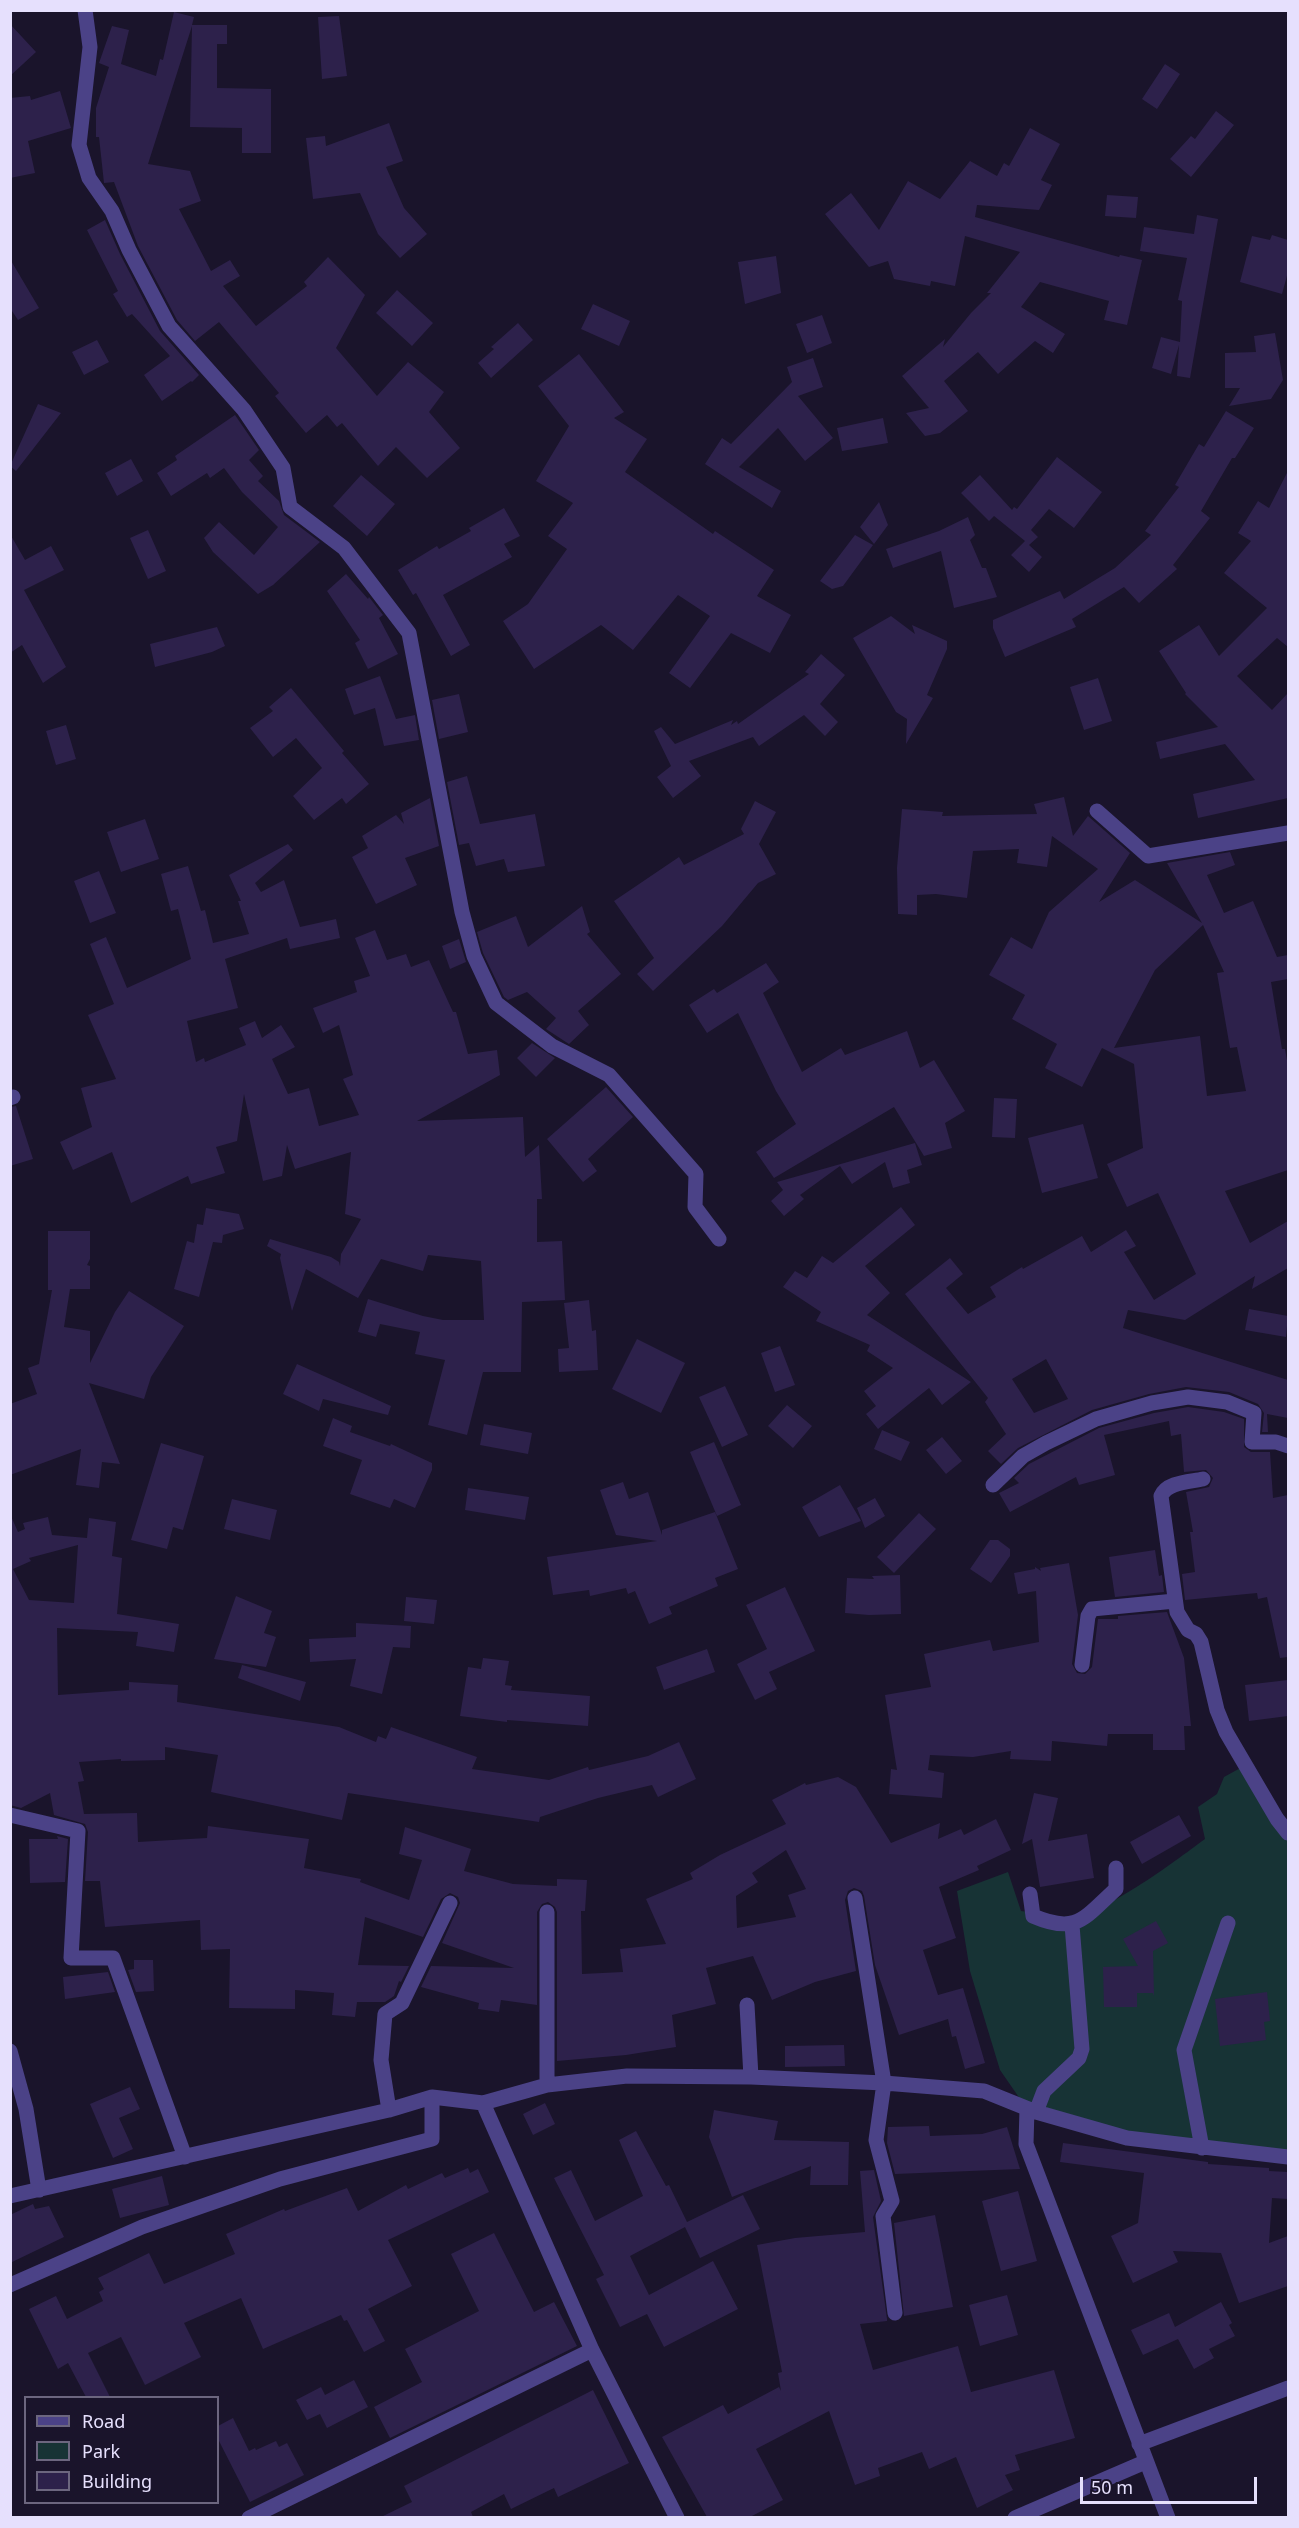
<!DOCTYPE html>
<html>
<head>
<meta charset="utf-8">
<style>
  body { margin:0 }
  #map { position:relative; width:1299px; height:2528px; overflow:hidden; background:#1a142b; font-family:"Noto Sans",sans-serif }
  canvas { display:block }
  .frame { position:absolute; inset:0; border:12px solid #e6e0fd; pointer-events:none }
  .legend { position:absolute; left:24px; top:2396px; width:195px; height:108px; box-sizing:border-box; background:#1a142b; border:2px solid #6c667f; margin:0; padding:8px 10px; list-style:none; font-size:18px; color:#e6e0fd }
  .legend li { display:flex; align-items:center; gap:12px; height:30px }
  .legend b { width:30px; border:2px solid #6c667f }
  .scale { position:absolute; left:1080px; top:2477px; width:177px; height:27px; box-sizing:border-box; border:3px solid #e6e0fd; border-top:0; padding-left:8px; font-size:18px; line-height:21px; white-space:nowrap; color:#e6e0fd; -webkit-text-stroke:4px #1a142b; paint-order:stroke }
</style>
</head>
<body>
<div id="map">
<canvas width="1299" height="2528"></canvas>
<div class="frame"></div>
<ul class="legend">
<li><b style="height:8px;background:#4b4287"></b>Road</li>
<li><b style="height:16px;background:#173335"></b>Park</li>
<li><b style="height:16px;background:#2d214b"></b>Building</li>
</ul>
<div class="scale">50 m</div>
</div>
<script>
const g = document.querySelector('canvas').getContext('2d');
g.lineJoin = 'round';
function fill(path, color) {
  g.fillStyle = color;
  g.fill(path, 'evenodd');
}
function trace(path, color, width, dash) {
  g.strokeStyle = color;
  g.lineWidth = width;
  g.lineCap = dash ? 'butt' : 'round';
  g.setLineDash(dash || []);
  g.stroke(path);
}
fill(new Path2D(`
  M1244,1766L1288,1836V2157L1202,2148L1027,2109L1000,2070L970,1971L957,1891L1008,1872L1021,1911C1034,1913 1049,1917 1063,1917C1103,1917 1172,1863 1205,1839L1198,1807L1217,1794L1224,1777Z`), '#173335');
fill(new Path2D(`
  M174,12L194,17L192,25H227V44H217V88L271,89V153H242V128L190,127L192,26L148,164L190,171L201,201L179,209L211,271L230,260L240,276L223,286L256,326L307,286L304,282L328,257L365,295L336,348L377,396L408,362L444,392L429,412L460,448L427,478L396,447L378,466L342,423L337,427L327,415L306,433L275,396L279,393L219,322L195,341L177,320L138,246L114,182L104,183L99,137H96V108L109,67L99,63L112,26L129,30L121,64L156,76L160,59L163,60Z
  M339,16L347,76L322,79L318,17Z
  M10,24L36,52L10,76Z
  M1165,64L1180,74L1157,109L1142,99Z
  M60,91L71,128L28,141L35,173L10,178V98L30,96L31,100Z
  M1216,111L1234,125L1191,177L1170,159L1191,136L1195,139Z
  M389,123L403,161L386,167L404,208L427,234L400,258L378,234L360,193L313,199L306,138L325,136L326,146Z
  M1030,128L1060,144L1041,180L1052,185L1039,210L977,205L975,217L1119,257L1120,255L1142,260L1127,325L1104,320L1109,301L1040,282L1021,307L1065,334L1053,353L1035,341L998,374L978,352L944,381L968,411L940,433L925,436L906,413L929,408L902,376L945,339L943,347L971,313L991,293H987L1020,252L965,236L955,286L931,281L930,286L894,279L888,261L869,267L825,214L851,193L879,230L908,181L940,199L970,161L997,176L1004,163L1009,166Z
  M1107,195L1138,197L1136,218L1105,216Z
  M1197,215L1218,219L1190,378L1177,376L1179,345L1171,374L1152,368L1161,337L1180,342L1182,301L1178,300L1187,258L1140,251L1144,227L1194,234Z
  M105,220L120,254L160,331L199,375L192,382L191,381L162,401L144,375L170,356L132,314L127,317L113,294L118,291L87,230Z
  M1272,235L1288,240V272L1282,294L1240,282L1252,236L1270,240Z
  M776,256L781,293L745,304L738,262Z
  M10,259L39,308L18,320L10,308Z
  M397,290L433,323L412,346L376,313Z
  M593,304L630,321L619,346L581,329Z
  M822,315L832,343L807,353L796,324Z
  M518,323L533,340L491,378L478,363L494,349L491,347Z
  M1275,333L1283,380L1271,399L1229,406L1240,388H1225V353L1256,352L1254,336Z
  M97,340L109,362L84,375L72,352Z
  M579,354L624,412L614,418L647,439L625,472L713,534L715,531L774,570L757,596L791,615L770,653L731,633L690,688L669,673L710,616L678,595L633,650L601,625L534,669L503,621L528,604L567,549L548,536L573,503L536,481L569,426L538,386Z
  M813,358L823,387L798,396L833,438L805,461L778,428L739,467L781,491L772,508L705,464L722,438L731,444L792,382L787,367Z
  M38,404L61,413L16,471L10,466Z
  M1226,411L1254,428L1235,458H1232L1201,511L1210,518L1173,565L1177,569L1139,603L1124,587L1072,619L1076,627L1005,657L993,628V620L1060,591L1064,599L1115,568L1151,535L1145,531L1179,487L1175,485L1199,444L1204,447Z
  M235,415L259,450L249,460L263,476L258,481L279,501L284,515L320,542L273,585L258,594L213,552L204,538L219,522L254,555L278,527L242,492L224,468L210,478L207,473L171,496L157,473L177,460L175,456Z
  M883,418L888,443L842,451L837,428Z
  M1057,457L1102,492L1074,528L1049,509L1031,530L1038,537L1029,545L1042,557L1029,572L1011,555L1025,541L994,516L989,521L961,493L980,475L1012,510L1014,507L1017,509Z
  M131,459L143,481L117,496L105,473Z
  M1288,471V647L1277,638L1237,676L1272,710L1288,693V798L1198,818L1193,794L1255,780L1225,744L1160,759L1156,742L1218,727L1185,694L1186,693L1159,651L1199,625L1219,656L1267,608L1224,573L1251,541L1238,533L1258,501L1269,508Z
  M361,475L395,504L367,536L333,506Z
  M879,502L888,525L874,544L860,527Z
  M504,508L520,536L504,544L512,557L443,595L470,645L451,656L416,593L413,595L398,570L437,546L439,549L471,531L469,528Z
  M968,517L975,535L970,540L982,568H986L997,597L954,608L941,551L893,568L886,549L939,531Z
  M148,530L166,571L148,579L130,538Z
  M10,534L25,560L51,546L64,570L24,590L66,667L43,683L22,645L10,653Z
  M855,535L873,545L843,586L832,589L820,581Z
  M346,574L368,599L369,597L383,615L379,618L398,654L368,669L355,643L360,640L327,591Z
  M891,616L915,634L912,625L947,641V649L927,695L933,698L906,744L907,719L896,712L853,638Z
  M217,627L225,646L212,652L155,667L150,644Z
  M821,654L845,675L820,704L838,722L825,736L804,715L759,746L753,737L689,761L701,776L673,798L657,777L671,766L654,731L661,727L675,744L733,720L731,725L737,721L738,724L809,674L805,672Z
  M380,676L396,719L415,715L419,740L384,746L375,708L354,715L345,689Z
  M1098,678L1112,721L1084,730L1070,687Z
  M291,688L344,751L342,753L369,784L346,804L342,798L314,820L293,796L322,768L296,738L273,757L250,728L273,711L269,707Z
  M459,694L468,732L439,739L432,700Z
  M66,725L76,759L56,765L46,731Z
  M467,776L480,824L535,814L545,866L508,872L504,859L476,866L469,843L459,845L447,782Z
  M1064,797L1073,836L1088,816L1130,853L1099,902L1135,880L1202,923L1167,863L1230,852L1235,865L1207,875L1224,913L1253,901L1277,957L1288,955V979L1271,982L1282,1049H1285L1288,1066V1170L1225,1191L1250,1243L1288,1221V1268L1252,1289L1255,1276L1185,1320L1128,1310L1123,1328L1288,1380V1418L1267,1414L1268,1432H1262L1264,1413L1258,1404L1229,1392L1186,1387L1149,1394L1092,1410L1018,1448L1001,1464L988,1451L1006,1434L985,1402L988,1398L905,1294L950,1258L963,1274L946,1288L968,1314L996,1297L990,1287L1022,1267L1023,1269L1082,1236L1091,1252L1126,1230L1136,1246L1124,1252L1154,1300L1196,1274L1158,1193L1127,1207L1107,1164L1143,1148L1134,1064L1102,1048L1082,1087L1045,1068L1057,1044L1012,1019L1025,995L989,975L1011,937L1032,949L1049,912L1098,869L1052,836L1047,867L1017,863L1019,849L973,851L967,898L936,894L917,895V915L898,914L897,868L902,809L943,812L942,816L1037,814L1034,804ZM1203,925L1224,972L1217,973L1230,1048L1237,1047L1246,1091L1207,1096L1200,1036L1114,1048L1155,970ZM1046,1359L1068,1399L1034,1413L1012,1379Z
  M430,798L439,846L405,858L417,885L376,904L352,857L368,848L362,836L396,815L404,824L401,813Z
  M755,801L776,812L759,844L776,874L758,883L722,926L653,991L637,974L654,958L614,901L679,857L684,865L744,834L741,829Z
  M145,819L159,859L121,872L107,832Z
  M288,844L293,850L255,883L261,892L284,880L300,927L336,919L340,938L290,949L287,938L225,959L238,1008L187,1021L196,1062L204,1058L205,1062L246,1045L239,1028L255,1021L262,1038L281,1025L295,1047L272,1059L288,1094L309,1088L319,1126L359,1115L343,1079L353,1075L339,1025L323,1033L313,1008L357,992L354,981L370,976L355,938L375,930L387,960L406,954L411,967L429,960L453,1012H456L468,1054L497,1050L500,1075L417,1121L523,1117L525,1157L539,1145L542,1199H537V1242L562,1241L565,1300L522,1302L521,1372H483L467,1435L428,1425L445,1360L415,1354L420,1332L380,1324L376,1337L358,1332L368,1299L423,1316L443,1320H484L481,1261L428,1255L423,1271L381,1259L358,1298L306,1269L292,1311L280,1258L281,1254L267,1246L270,1239L331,1257L339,1262L340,1266L341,1254L361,1219L345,1214L351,1152L295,1169L287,1145L282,1176L263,1181L244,1094L237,1141L216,1147L225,1173L191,1184L188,1176L131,1203L112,1152L73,1170L60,1142L92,1127L81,1088L116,1079L88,1015L114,1004L90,944L106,937L127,988L191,959L178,909L171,911L161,874L188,866L201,911L205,910L213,943L249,934L238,901H241L229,875Z
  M99,871L116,913L90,923L74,881Z
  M582,906L590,932L587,934L621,974L578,1011L589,1025L569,1044L546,1029L556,1018L527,992L508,1000L504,997L483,953L477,932L516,916L528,947Z
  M459,939L466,962L450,969L442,946Z
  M766,963L779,982L763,993L802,1072L841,1048L845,1055L907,1031L920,1068L934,1060L965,1111L945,1123L952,1148L924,1156L894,1107L774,1178L756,1152L796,1124L776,1091L738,1013L707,1033L689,1005L714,989L717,993Z
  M532,1043L555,1058L536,1077L517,1058Z
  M606,1087L633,1117L588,1159L597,1171L583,1182L547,1139Z
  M994,1098L1017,1099L1015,1138L992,1137Z
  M16,1106L33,1159L10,1166V1107Z
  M1083,1124L1098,1178L1042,1193L1028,1138Z
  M915,1143L922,1165L907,1170L910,1183L893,1188L885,1162L852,1184L840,1166L800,1195L804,1199L784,1216L771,1201L783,1190L777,1182Z
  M901,1207L915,1225L865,1266L890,1293L867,1315L971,1382L942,1405L929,1388L878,1429L866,1414L876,1406L864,1391L893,1368L867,1351L870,1345L816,1321L821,1312L783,1287L795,1271L807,1278L822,1256L833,1263Z
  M206,1208L239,1214L244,1229L223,1235L222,1243L213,1242L199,1297L174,1289L187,1241L194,1243L197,1224L203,1225Z
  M48,1231H90V1259L87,1265L90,1266V1289H70L64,1327L90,1331V1363L115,1312L129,1291L184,1326L151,1377L144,1399L89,1383L120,1464L102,1462L99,1488L76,1485L81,1449L10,1475V1404L37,1394L28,1368L39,1364L52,1290H48Z
  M589,1300L592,1331L596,1330L598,1370L559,1372L558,1349L569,1348L564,1303Z
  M1249,1309L1288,1316L1286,1337L1245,1330Z
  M637,1339L685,1363L661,1413L612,1389Z
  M780,1346L795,1385L775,1392L761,1353Z
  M297,1364L391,1406L388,1415L323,1399L319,1411L283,1394Z
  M725,1386L748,1435L722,1447L699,1397Z
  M787,1405L812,1426L793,1448L768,1426Z
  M1188,1407L1224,1412L1244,1419V1447L1251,1452H1270L1273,1498L1288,1495V1657L1280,1658L1267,1597L1258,1599L1257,1593L1185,1600L1182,1574L1195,1572L1190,1532H1193L1186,1492L1209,1487L1213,1478L1206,1470L1184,1472L1181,1434L1171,1436L1169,1421L1104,1435L1115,1475L1079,1485L1076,1477L1010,1512L999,1493L1019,1483L1014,1478L1029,1464L1099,1428L1154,1413Z
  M333,1418L352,1426L350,1432L390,1446L391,1444L432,1463V1470L415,1508L394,1499L390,1508L350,1494L362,1460L323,1446Z
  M484,1424L532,1433L528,1454L480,1445Z
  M882,1430L910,1442L901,1461L874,1449Z
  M942,1437L962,1461L946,1474L926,1450Z
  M714,1442L741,1505L717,1516L690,1452Z
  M161,1443L204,1456L183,1530L173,1527L167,1549L131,1540Z
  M623,1482L629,1499L648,1492L662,1535V1530L715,1512L738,1569L715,1578L718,1586L669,1607L672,1614L649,1624L635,1591L628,1594L626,1588L590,1596L589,1590L553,1595L547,1557L657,1541L616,1535L600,1490Z
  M840,1485L861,1521L819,1537L802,1507Z
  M468,1488L529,1497L525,1520L465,1510Z
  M875,1498L885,1516L865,1528L857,1508Z
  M232,1499L277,1510L270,1540L224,1529Z
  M919,1513L936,1529L894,1573L877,1557Z
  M10,1514L18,1532L25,1529L23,1523L48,1517L52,1535L87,1538L89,1518L116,1522L112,1556L122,1558L117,1614L179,1624L174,1652L136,1646L138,1632L57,1628L58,1695L129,1690V1682L178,1685L177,1702L339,1727L376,1742L378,1736L386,1739L391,1727L477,1757L472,1769L549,1780L588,1767L589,1770L648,1756L679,1742L696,1779L658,1797L652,1785L598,1798L540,1817L539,1822L348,1793L342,1820L211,1792L218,1755L165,1747V1760L121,1761V1759L79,1762L84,1781L78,1782L84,1814L137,1813L138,1842L207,1838L208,1826L309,1839L304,1868L361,1879L360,1882L409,1900L422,1860L399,1854L405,1827L471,1849L464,1871L513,1884L557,1886V1879L587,1880L585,1911H581L582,1974L623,1972L620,1949L666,1944L646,1899L693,1879L690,1873L720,1855L786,1824L772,1800L805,1783L806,1785L838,1777L856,1787L891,1843L940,1823L938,1839L961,1829L964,1835L996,1819L1011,1850L977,1866L979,1870L939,1887L956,1938L923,1950L938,1995L963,1988L985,2063L965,2069L956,2036L952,2037L948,2019L899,2035L875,1965L864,1896L862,1891L854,1888L848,1891L845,1900L856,1971L815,1982L772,2000L753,1956L706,1968L716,2004L672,2015L676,2047L626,2055L557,2061V1912L555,1907L548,1902L542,1904L537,1912V2005L501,2000L499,2012L478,2009L479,2003L421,1987L431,1966L514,1968L442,1943L460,1903L458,1897L450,1893L441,1899L423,1937L365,1917L358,1965L409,1966L401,1982L399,1981L394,1996L385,2002H357L355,2017L332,2015L334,1993L295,1990V2009L229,2008L230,1949L201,1950L200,1920L105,1927L100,1881H85L88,1832L85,1824L54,1815L50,1793L21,1808L10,1805ZM78,1545L74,1603L29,1600L13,1569L31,1561L29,1558ZM786,1850L806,1889L788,1895L796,1917L737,1928L736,1896L758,1882L752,1873Z
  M990,1540H998L1010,1549V1556L991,1583L970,1569Z
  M1155,1550L1159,1576L1162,1575L1164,1592L1115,1597L1109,1557Z
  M1069,1563L1078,1615L1072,1664L1077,1673L1085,1674L1092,1667L1098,1619H1118V1616L1167,1612L1184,1658L1191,1726H1184L1185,1750H1153V1734H1108L1107,1746L1052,1741L1051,1761L1010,1759L1011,1751L973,1757L930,1755L928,1770L944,1773L942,1798L889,1794L891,1769L897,1770L885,1695L931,1687L924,1654L990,1640L993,1651L1039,1642L1036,1591L1018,1594L1014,1573L1035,1569V1567L1041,1571L1040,1568Z
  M900,1575L901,1614L869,1615L845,1613L847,1578L874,1579L872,1576Z
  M785,1587L815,1651L769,1672L777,1689L755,1700L737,1664L767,1649L746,1605Z
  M236,1596L272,1611L264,1633L276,1637L266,1667L214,1659Z
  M406,1597L437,1600L434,1624L404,1621Z
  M356,1623L411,1626L410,1648L393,1647L382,1694L350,1686L356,1659L310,1662L309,1639L356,1637Z
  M707,1649L715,1672L664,1690L656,1667Z
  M483,1658L509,1661L505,1685L512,1686L511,1690L590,1696L588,1726L507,1720V1722L460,1716L468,1667L481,1669Z
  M242,1665L306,1682L300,1701L238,1678Z
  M1288,1680V1716L1249,1721L1245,1685Z
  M1034,1793L1058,1798L1048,1841L1087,1834L1094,1878L1040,1887L1032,1839L1022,1844Z
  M1179,1815L1191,1836L1142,1864L1130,1842Z
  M57,1836L68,1839L65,1882L30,1883L29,1839H58Z
  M1156,1921L1168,1943L1153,1951L1154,1996L1153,1993H1137V2007H1104L1103,1967L1138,1966L1123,1939Z
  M134,1960H153L154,1991L136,1992L128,1970L134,1969Z
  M108,1972L115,1992L65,1999L63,1977Z
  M1267,1992L1270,2021L1264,2022L1266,2040L1220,2046L1215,1999Z
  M844,2045L845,2066L785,2067V2046Z
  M130,2087L140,2109L119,2118L133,2149L113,2158L90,2104Z
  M545,2103L555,2124L533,2135L523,2114Z
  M714,2110L778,2121L774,2140L849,2142L848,2185H810L811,2166L732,2197L709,2137Z
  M929,2126L930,2136L982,2134L1007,2127L1020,2169L895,2174L887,2143L888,2127Z
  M636,2131L666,2186L669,2185L687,2222L743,2195L760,2229L700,2258L685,2227L630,2256L649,2295L713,2261L738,2309L664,2347L647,2314L620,2327L596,2279L604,2275L554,2178L571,2170L595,2221L643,2196L619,2140Z
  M1063,2143L1208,2162V2164L1269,2168V2171L1288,2172V2199L1272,2198L1269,2243L1288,2236V2286L1239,2303L1221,2253L1173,2251L1178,2262L1133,2283L1111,2236L1138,2223L1144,2173L1060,2162Z
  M468,2168L470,2173L478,2169L489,2192L388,2240L412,2286L368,2309L385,2341L364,2352L347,2320L344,2321L341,2315L263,2349L241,2298L184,2323L201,2357L145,2385L121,2337L88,2353L110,2397H86L68,2363L58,2369L29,2309L56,2296L67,2319L103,2301L99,2292L104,2289L98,2278L149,2253L164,2284L235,2254L226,2234L284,2209L285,2211L347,2188L358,2211L406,2185L408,2189L442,2173L445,2178Z
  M874,2170L881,2201L873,2217L887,2319V2321L860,2324L873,2370L958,2346L971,2392L1054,2370L1075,2438L1015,2455L1020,2470L1005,2475L1013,2490L977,2508L956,2457L929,2469L922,2452L878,2468L880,2476L855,2485L829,2411L756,2449L783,2500L750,2517H707L662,2437L723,2405L728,2414L779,2387L781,2391L778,2373L782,2372L757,2245L795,2238L865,2232L860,2171Z
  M162,2176L169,2205L120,2218L112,2189Z
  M1018,2191L1037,2261L1001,2271L982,2201Z
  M33,2204L35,2209L49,2206L64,2237L10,2263V2215Z
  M935,2215L953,2307L904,2316L894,2223Z
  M494,2233L534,2312L554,2302L577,2346L390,2438L374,2407L422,2382L405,2349L479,2311L451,2254Z
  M1007,2295L1018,2335L980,2346L969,2305Z
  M1221,2302L1232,2323L1229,2325L1235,2336L1209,2349L1214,2358L1194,2369L1178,2339L1143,2355L1131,2330L1169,2313L1175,2327Z
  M354,2380L368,2407L327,2428L320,2414L307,2420L296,2400L321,2387L325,2395Z
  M593,2390L629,2463L558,2497L554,2488L511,2509L504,2494L471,2512L473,2517H381L412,2502L404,2486Z
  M233,2418L249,2451L255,2448L256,2450L276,2441L279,2447L287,2443L304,2475L250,2502L218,2439V2426Z`), '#2d214b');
trace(new Path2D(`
  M85,10L90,47L79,145L89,178L112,211L129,250L169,326L244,410L283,468L290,507L344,548L409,633L462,912L474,956L496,1003L552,1046L609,1075L696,1174L695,1207L719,1239
  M1097,811L1148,856L1288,833
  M10,1098L13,1097
  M1203,1479C1189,1482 1167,1482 1161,1496L1177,1612L1188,1630L1196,1634L1201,1642L1217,1710L1226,1732L1277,1819L1288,1833
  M993,1485L1023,1456L1046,1443L1096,1419L1152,1403L1188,1397L1227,1402L1254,1413L1252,1442H1276L1288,1446
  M1082,1665L1088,1616L1092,1609L1175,1601
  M10,1815L78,1831L71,1958H113L185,2157
  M1030,1894L1033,1916C1077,1935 1084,1918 1116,1889V1868
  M855,1898L884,2083L876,2140L892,2201L883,2216L895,2313
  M547,1912V2085
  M747,2005L751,2077
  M10,2051L26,2109L39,2190
  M483,2103L592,2350L677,2518
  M1027,2109L1026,2144L1168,2518
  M389,2110L381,2060L385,2014L402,2003L450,1903
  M1036,2112L1044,2091L1079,2058L1082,2049L1072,1925
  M1202,2148L1184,2050L1228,1923
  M10,2196L389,2110L432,2097L483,2103L547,2085L627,2076L751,2077L884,2083L984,2091L1036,2112L1127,2138L1288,2157
  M10,2285L142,2227L280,2179L432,2139V2097
  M1139,2444L1288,2388
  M249,2518L592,2350
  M1015,2518L1145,2462`), '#4b4287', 15);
</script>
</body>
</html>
